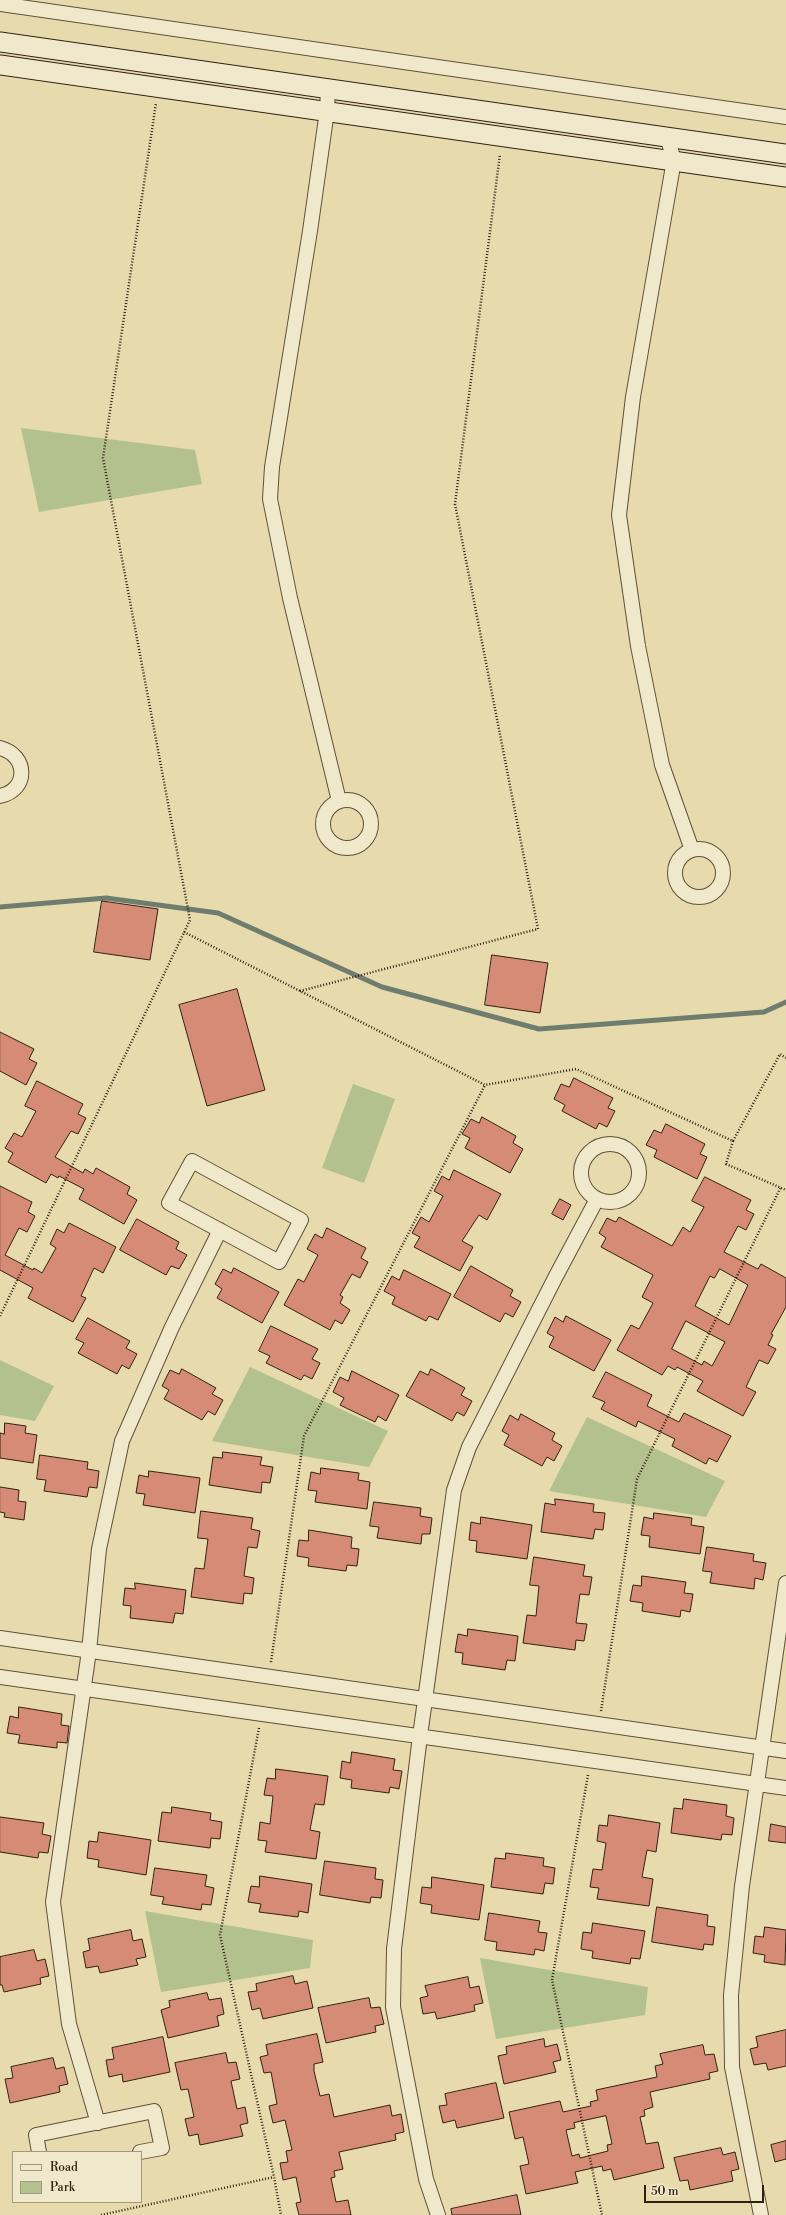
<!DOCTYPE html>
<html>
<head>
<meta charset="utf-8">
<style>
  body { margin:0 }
  #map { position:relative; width:786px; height:2215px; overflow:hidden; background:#e7dbae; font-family:"Libre Bodoni",serif }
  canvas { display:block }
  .legend { position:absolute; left:12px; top:2151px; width:130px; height:52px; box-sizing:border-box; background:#efe8ca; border:1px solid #a39880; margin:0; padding:5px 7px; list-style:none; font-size:12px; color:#322111 }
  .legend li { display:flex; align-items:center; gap:8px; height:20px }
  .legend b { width:20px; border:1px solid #a39880 }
  .scale { position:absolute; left:644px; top:2185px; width:120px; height:18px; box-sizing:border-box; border:2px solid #322111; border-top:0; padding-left:5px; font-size:12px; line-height:14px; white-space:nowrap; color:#322111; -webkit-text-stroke:3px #efe8ca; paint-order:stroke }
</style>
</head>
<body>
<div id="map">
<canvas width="786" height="2215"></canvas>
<ul class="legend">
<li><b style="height:5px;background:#efe8ca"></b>Road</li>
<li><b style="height:11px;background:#b2c18e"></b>Park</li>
</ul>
<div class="scale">50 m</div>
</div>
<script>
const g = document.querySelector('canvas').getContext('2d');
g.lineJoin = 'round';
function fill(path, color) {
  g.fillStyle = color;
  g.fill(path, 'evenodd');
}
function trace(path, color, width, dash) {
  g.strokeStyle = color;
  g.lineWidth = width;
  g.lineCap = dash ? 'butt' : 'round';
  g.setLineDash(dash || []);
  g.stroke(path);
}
fill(new Path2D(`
  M21,428L195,450L202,484L39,512Z
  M353,1084L395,1099L364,1183L322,1168Z
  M0,1360L54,1386L35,1421L0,1415Z
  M250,1367L388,1431L369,1467L212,1441Z
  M587,1417L725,1481L706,1517L549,1491Z
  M145,1911L313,1940L310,1968L161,1992Z
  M480,1958L648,1987L645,2015L496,2039Z`), '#b2c18e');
trace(new Path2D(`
  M0,907L106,898L218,913L382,987L539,1029L764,1012L786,1002`), '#6f7d6f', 5);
const building = new Path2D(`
  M102,901L158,909L150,960L94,952Z
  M492,955L548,963L540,1013L485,1005Z
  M237,989L265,1090L207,1106L179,1005Z
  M0,1032L34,1049L29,1059L37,1063L26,1085L0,1071Z
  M574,1078L613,1098L608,1108L615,1111L607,1127L599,1123L596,1129L562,1111L565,1105L554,1099L561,1084L569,1087Z
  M37,1081L83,1104L78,1114L86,1118L78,1134L71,1131L55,1157L83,1173L85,1169L93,1174L96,1168L130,1187L127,1194L137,1200L124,1224L79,1199L84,1189L59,1176L58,1178L51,1174L46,1183L8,1162L13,1153L5,1148L14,1133L22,1137L36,1111L25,1106Z
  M482,1117L516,1136L513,1143L523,1149L510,1173L465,1148L470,1138L462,1134L471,1119L479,1123Z
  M666,1124L705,1144L700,1154L707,1157L697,1179L654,1157L657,1150L646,1145L654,1130L661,1133Z
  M454,1170L501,1194L487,1220L479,1215L462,1241L473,1247L460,1271L414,1247L420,1237L412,1233L421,1217L429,1222L443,1196L434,1191L442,1176L449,1180Z
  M705,1177L751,1200L746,1210L754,1214L746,1230L738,1226L724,1252L758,1269L761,1264L786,1278V1307L771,1334L773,1335L768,1345L776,1349L768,1364L759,1360L746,1387L756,1392L743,1416L697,1391L703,1381L677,1367L675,1370L668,1366L662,1375L617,1350L631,1325L639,1329L653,1303L642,1297L653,1275L601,1247L606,1238L599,1233L607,1218L616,1222L619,1217L672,1246L683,1227L690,1232L704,1207L692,1201ZM720,1269L748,1285L729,1325L695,1306L710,1276L714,1278ZM686,1321L725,1342L712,1366L704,1361L702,1365L672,1349Z
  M0,1186L32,1202L28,1212L35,1216L27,1232L19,1228L5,1255L33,1270L34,1268L42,1273L56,1248L50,1244L57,1229L64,1233L69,1223L116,1247L103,1273L94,1268L81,1296L86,1298L73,1322L28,1298L33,1288L0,1270Z
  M560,1199L571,1205L563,1220L552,1214Z
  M137,1219L179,1242L176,1249L187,1255L179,1269L171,1266L166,1275L120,1250Z
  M327,1228L366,1248L361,1258L368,1262L360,1278L352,1274L340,1295L343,1297L340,1303L350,1310L342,1324L335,1320L330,1330L284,1305L298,1279L304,1282L318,1255L307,1249L315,1234L322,1238Z
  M471,1266L513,1290L510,1296L521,1302L513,1317L505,1313L500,1322L454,1297Z
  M234,1268L279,1292L262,1323L217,1298L222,1289L215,1284L223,1269L231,1273Z
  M404,1270L451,1294L438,1320L429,1316L426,1321L392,1304L395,1297L384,1291L392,1276L399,1280Z
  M566,1316L611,1340L594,1371L549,1347L554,1337L547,1333L555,1317L563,1322Z
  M88,1318L130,1341L126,1348L137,1354L129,1369L122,1365L117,1374L78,1353L84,1343L76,1339Z
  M271,1326L318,1349L312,1359L320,1363L312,1379L304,1375L301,1380L266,1363L270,1356L259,1351Z
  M182,1369L216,1388L212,1394L223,1400L215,1415L208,1411L202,1420L164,1399L169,1390L162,1386L170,1370L179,1374Z
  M431,1369L465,1388L461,1395L472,1401L464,1416L457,1412L452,1421L406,1396L420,1371L428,1375Z
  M352,1371L399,1395L386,1421L378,1416L375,1422L340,1405L344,1398L333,1392L340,1377L348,1381Z
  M606,1372L652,1395L647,1406L679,1422L684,1413L731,1436L717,1462L709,1458L706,1464L672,1446L675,1439L638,1421L636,1427L601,1409L605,1402L593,1397Z
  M521,1414L555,1433L552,1440L562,1446L554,1461L547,1457L542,1466L504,1445L509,1435L502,1431L510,1415L518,1420Z
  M5,1423L26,1426L25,1433L37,1435L33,1463L0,1458V1433L4,1434Z
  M223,1452L262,1457L260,1465L273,1467L270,1483L262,1482L261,1493L209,1485L213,1457L222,1458Z
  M40,1455L88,1462L87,1469L99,1471L97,1488L89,1487L87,1497L44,1491L46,1480L37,1479Z
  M321,1468L359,1473L358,1480L370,1482L367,1509L315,1502L317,1491L308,1490L311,1472L320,1474Z
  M149,1471L200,1478L195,1513L143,1505L145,1494L136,1493L139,1475L148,1477Z
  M0,1487L19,1490L18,1501L26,1502L24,1520L4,1517L5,1513L0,1512Z
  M555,1499L594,1504L593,1512L605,1513L603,1530L595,1529L593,1539L541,1532L545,1503L555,1505Z
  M374,1502L421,1508L420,1516L432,1518L430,1534H422L421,1544L377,1538L379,1527L370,1526Z
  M201,1511L253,1518L251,1529L260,1531L257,1548L248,1547L244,1576L254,1578L252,1594L244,1593L243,1604L191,1597L195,1568L204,1569L208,1539L198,1538Z
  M654,1513L692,1518L691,1525L704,1527L700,1554L649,1547L650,1536L641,1535L644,1517L653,1519Z
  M481,1517L532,1525L527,1559L476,1552L477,1541L469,1540L471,1522L480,1524Z
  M309,1530L352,1537L351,1548L359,1549L357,1566L347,1565L346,1571L308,1566L309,1558L297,1556L299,1540L308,1541Z
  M707,1547L754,1554L753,1561L766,1563L763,1580L755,1578L754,1589L710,1583L712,1572L703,1571Z
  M534,1557L585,1565L583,1576L592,1577L589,1595L580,1594L576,1623L587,1624L584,1641L576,1640L575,1650L523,1643L527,1615L536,1616L539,1586L530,1585Z
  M642,1576L686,1582L684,1593L693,1594L690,1612L681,1610L680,1617L642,1611L643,1603L630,1601L633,1585L641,1586Z
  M135,1583L186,1590L183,1614L175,1613L173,1623L130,1618L131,1606L123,1605L125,1588L135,1589Z
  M468,1629L518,1636L515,1661L507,1660L505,1670L462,1664L463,1653L455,1652L458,1634L467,1636Z
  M19,1707L62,1714L61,1725L69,1726L67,1743L57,1742V1748L18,1743L20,1735L7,1733L10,1716L18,1718Z
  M352,1752L395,1759L393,1770L402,1771L399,1789L390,1787L389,1793L351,1788L352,1780L340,1778L342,1761L350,1763Z
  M276,1769L328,1776L324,1805L315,1804L310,1830L320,1832L316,1859L265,1852L267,1841L258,1840L260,1822L270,1824L273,1796L264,1795L267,1778L275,1779Z
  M684,1799L727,1805L726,1816L734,1818L732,1835L722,1834L721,1840L671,1833L674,1808L682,1809Z
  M172,1807L211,1813L210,1820L222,1822L220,1839L211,1838L210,1848L158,1841L162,1812L171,1813Z
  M609,1815L660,1823L656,1852L647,1850L642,1877L653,1879L649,1906L597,1899L599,1888L590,1887L593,1869L602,1870L606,1843L597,1841L599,1825L607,1826Z
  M0,1817L44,1823L42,1834L51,1836L48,1853L39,1852L38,1858L0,1852Z
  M771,1824L786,1827V1843L769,1841Z
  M99,1832L151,1840L146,1875L98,1867L99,1860L87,1858L89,1841L97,1842Z
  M506,1853L544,1858L543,1866L555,1868L553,1884L545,1883L543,1894L491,1887L495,1858L505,1859Z
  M325,1861L376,1868L375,1879L383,1880L381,1898L371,1897L370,1903L320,1895Z
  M155,1868L207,1875L205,1886L214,1888L211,1905L202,1904L201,1910L162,1904L164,1897L151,1895Z
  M260,1876L312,1884L308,1913L299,1911L298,1917L259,1912L261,1904L248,1902L251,1886L259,1887Z
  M432,1877L484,1885L479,1920L431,1913L432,1905L420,1903L422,1887L431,1888Z
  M657,1907L708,1915L707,1926L715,1927L713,1945L704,1944L703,1950L652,1942Z
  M489,1913L540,1921L538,1932L547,1933L544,1951L535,1949L534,1955L496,1950L497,1942L485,1940Z
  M593,1923L645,1931L640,1959L631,1958L630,1964L592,1958L593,1951L581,1949L583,1932L591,1933Z
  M765,1927L786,1930L785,1965L764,1962L765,1955L753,1953L755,1936L763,1937Z
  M131,1930L133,1941L142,1939L146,1957L136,1959L138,1965L100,1973L98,1966L86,1968L83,1952L90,1950L88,1939Z
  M34,1950L37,1961L45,1959L49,1976L40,1978L41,1984L4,1992L2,1985H0V1957Z
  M293,1976L295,1984L307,1981L313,2008L263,2019L260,2008L252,2010L248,1992L257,1991L256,1984Z
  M468,1977L470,1988L479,1986L483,2003L474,2005L475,2011L437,2019L435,2012L423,2014L420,1998L428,1996L425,1986Z
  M207,1993L209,2000L221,1998L224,2014L217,2016L219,2026L168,2038L161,2010L170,2007L169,2001Z
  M369,1998L371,2008L380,2007L384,2024L375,2026L376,2032L326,2043L318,2008Z
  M786,2030V2066L768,2070L766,2063L754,2065L750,2049L758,2047L756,2037Z
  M317,2034L323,2062L314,2064V2071L320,2096L329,2094L334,2117L390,2105L392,2116L401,2114L404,2132L395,2134L396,2140L339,2152L343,2169L334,2171L335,2177L331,2178L336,2202L348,2200L351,2215H299L296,2203L301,2202L296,2177L283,2180L280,2163L288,2162L286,2151L292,2150L285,2120L273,2123L269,2106L277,2104L271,2072L264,2073L260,2057L268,2055L266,2045Z
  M163,2037L170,2072L123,2082L122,2074L109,2077L106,2060L114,2059L112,2048Z
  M544,2039L545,2047L557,2044L561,2060L553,2062L556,2072L504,2084L498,2056L507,2054L506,2047Z
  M703,2045L705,2055L714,2054L718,2071L709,2073L710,2079L650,2092L653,2107L644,2110L645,2116L640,2117L646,2144L658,2142L664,2168L614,2180L611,2169L603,2171L602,2166L575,2172L578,2183L526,2194L520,2166L529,2164L523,2137L515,2139L509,2112L560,2101L563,2112L591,2106L590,2102L598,2100L596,2090L657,2077L655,2066L663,2064L660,2054ZM606,2116L612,2144L607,2145L608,2151L580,2158L579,2154L572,2156L566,2130L575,2128L574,2123Z
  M226,2053L228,2063L236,2062L240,2079L231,2081L237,2109L245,2107L248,2123L240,2125L243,2136L200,2145L198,2134L189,2136L185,2119L194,2117L188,2089L181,2090L175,2063Z
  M53,2058L56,2069L64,2067L68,2084L59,2086L60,2092L10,2103L5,2079L13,2078L11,2067Z
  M496,2083L504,2118L457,2128L455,2120L443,2123L439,2106L447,2105L445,2094Z
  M786,2141V2159L775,2162L771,2145Z
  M721,2148L723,2155L735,2152L739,2169L731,2171L733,2181L690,2190L688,2180L680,2181L674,2158Z
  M517,2195L521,2215H452L451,2209Z`);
fill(building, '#d58b76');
trace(building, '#322111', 1);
const street = new Path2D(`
  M0,4L786,117
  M328,89L327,111L310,231L272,467L270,499L290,598L339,801
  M667,137L674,160L633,397L619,515L638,646L662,765L692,850
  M0,748C28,755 29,790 0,796
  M323 824a24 24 0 1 1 48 0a24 24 0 1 1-48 0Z
  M675 873a24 24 0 1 1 48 0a24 24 0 1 1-48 0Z
  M581 1173a29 29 0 1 1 58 0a29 29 0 1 1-58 0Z
  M192,1161L301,1220L279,1262L169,1203Z
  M0,1638L786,1751
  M0,1677L786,1788
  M98,2123L69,2024L53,1902L89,1651L99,1549L122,1441L172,1327L220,1230
  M39,2152L36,2135L154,2111L162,2148L140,2152
  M438,2215L426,2179L393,2007L394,1949L420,1736L454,1490L469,1447L555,1278L597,1199
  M761,2215L732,2067L731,1995L742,1886L786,1583`);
const secondary = new Path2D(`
  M0,42L786,154
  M0,65L786,177`);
trace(street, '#5f5038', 16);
trace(secondary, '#322111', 21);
trace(new Path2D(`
  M184,932L485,1085L576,1069L733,1141L780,1054L786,1058
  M300,991L538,929L455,504L500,154
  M733,1141L726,1164L786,1190
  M0,1316L190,920L103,458L156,103
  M271,1662L304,1436L485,1085
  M601,1711L637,1479L781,1187
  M259,1728L220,1935L274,2177L281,2215
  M588,1775L552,1980L602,2215
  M101,2215L274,2177`), '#322111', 2.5, [1, 2]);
trace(street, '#efe8ca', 14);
trace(secondary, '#efe8ca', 19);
</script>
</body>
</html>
